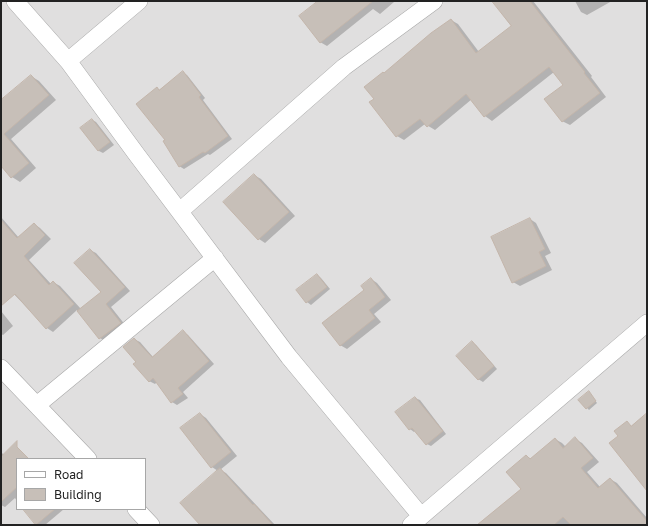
<!DOCTYPE html>
<html>
<head>
<meta charset="utf-8">
<style>
  body { margin:0 }
  #map { position:relative; width:648px; height:526px; overflow:hidden; background:#f2efe9; font-family:"Golos Text",sans-serif }
  canvas { display:block }
  .frame { position:absolute; inset:0; border:2px solid #222; pointer-events:none }
  .legend { position:absolute; left:16px; top:458px; width:130px; height:52px; box-sizing:border-box; background:#fff; border:1px solid #a7a7a7; margin:0; padding:5px 7px; list-style:none; font-size:12px; color:#222 }
  .legend li { display:flex; align-items:center; gap:8px; height:20px }
  .legend b { width:20px; border:1px solid #a7a7a7 }
</style>
</head>
<body>
<div id="map">
<canvas width="648" height="526"></canvas>
<div class="frame"></div>
<ul class="legend">
<li><b style="height:5px;background:#fff"></b>Road</li>
<li><b style="height:11px;background:#c7bfb8"></b>Building</li>
</ul>
</div>
<script>
const g = document.querySelector('canvas').getContext('2d');
g.lineJoin = 'round';
function fill(path, color) {
  g.fillStyle = color;
  g.fill(path, 'evenodd');
}
function trace(path, color, width, dash) {
  g.strokeStyle = color;
  g.lineWidth = width;
  g.lineCap = dash ? 'butt' : 'round';
  g.setLineDash(dash || []);
  g.stroke(path);
}
fill(new Path2D(`
  M1,1H647V525H1ZM17,459H145V509H17Z`), '#e0dfdf');
fill(new Path2D(`
  M319,1H393L394,2L380,14L373,9L327,46L320,42Z
  M493,1H533L592,76L591,77L606,97L570,125L562,121L564,85L554,72L492,121L485,116L472,99L435,130L425,124L404,140L397,136L371,103L375,99L385,74L451,20L458,24L479,52L513,26Z
  M575,1H612L587,15L581,12Z
  M183,73L187,75L205,98L203,100L232,139L210,155L208,154L184,169L179,166L166,141L158,89L160,90Z
  M31,76L39,81L56,100L11,139L36,168L20,182L12,177L1,165V102Z
  M92,120L96,122L114,145L103,153L99,151L81,128Z
  M254,175L261,179L295,216L265,243L259,239Z
  M1,217L19,238L34,224L40,228L51,239L29,260L51,284L53,282L60,286L81,309L102,292L90,250L96,253L130,291L111,307L126,326L105,341L100,338L77,310L53,332L47,328L1,281Z
  M530,219L536,223L551,253L545,256L552,270L520,286L513,282Z
  M317,275L321,278L330,289L311,305L307,302Z
  M371,279L377,283L391,300L374,314L381,322L347,349L340,345Z
  M1,311L13,326L3,335L1,334Z
  M183,332L188,335L214,364L183,392L188,398L177,405L172,402L157,382L155,384L149,381L138,362L134,339L140,342L153,357Z
  M472,343L476,345L497,369L483,382L478,379Z
  M590,394L597,403L589,410L580,400Z
  M415,398L420,400L446,434L431,446L427,444L416,430L414,432L410,429Z
  M200,414L206,418L237,456L220,470L226,473L275,525H201L218,471L212,467Z
  M555,439L562,443L566,447L575,439L582,443L599,462L587,472L600,487L610,479L617,483L647,518V525H478L522,489L526,456L532,459Z
  M1,452L4,455L26,459H17V501L15,498L5,507L1,505Z
  M24,509H64L45,525L36,524Z`), '#0003');
const building = new Path2D(`
  M318,1H373L320,43L299,16Z
  M492,1H530L585,72L584,73L600,93L562,122L544,99L563,85L549,67L484,117L466,94L427,127L420,119L396,137L369,102L374,99L364,87L383,72L384,73L431,33L451,19L476,53L511,26Z
  M183,71L201,95L199,97L228,136L205,153L203,152L179,167L163,141L165,140L136,104L157,87L159,90Z
  M31,75L49,95L4,134L29,163L11,178L1,166V100Z
  M92,119L110,142L98,151L80,128Z
  M254,174L289,212L258,240L223,202Z
  M530,218L545,249L539,252L546,266L512,283L491,237Z
  M1,220L17,238L34,223L45,235L24,256L49,285L53,281L74,304L46,329L15,294L1,306Z
  M90,249L125,287L106,304L121,323L99,339L77,311L101,292L74,263Z
  M317,274L327,287L306,303L296,290Z
  M371,278L385,297L369,310L375,318L340,346L322,323L364,290L361,286Z
  M183,330L209,361L178,388L183,394L171,403L153,378L149,382L133,364L136,362L123,347L134,338L152,357Z
  M472,341L494,366L478,380L456,356Z
  M589,391L596,401L586,409L578,400Z
  M415,397L443,431L426,445L412,428L409,430L395,412Z
  M200,413L231,452L211,468L180,428Z
  M647,413V491L609,443L618,436L614,431L627,421L631,426Z
  M575,437L593,458L581,468L598,488L610,478L647,521V525H571L563,517L554,525H477L521,489L506,472L526,455L530,459L555,438L563,448Z
  M17,441V447L29,459H17V487L1,502V457Z
  M220,468L253,505L254,504L273,525H200L180,503Z
  M23,509H55L36,525Z`);
fill(building, '#c7bfb8');
trace(building, '#c4b6ab', 1);
const minor = new Path2D(`
  M15,1L68,61L137,155L289,357L421,516
  M68,61L139,1
  M180,211L344,67L434,1
  M1,368L88,459
  M37,405L215,258
  M136,509L151,525
  M411,525L647,323`);
trace(minor, '#a9a9a9', 18);
trace(minor, '#fff', 17);
</script>
</body>
</html>
